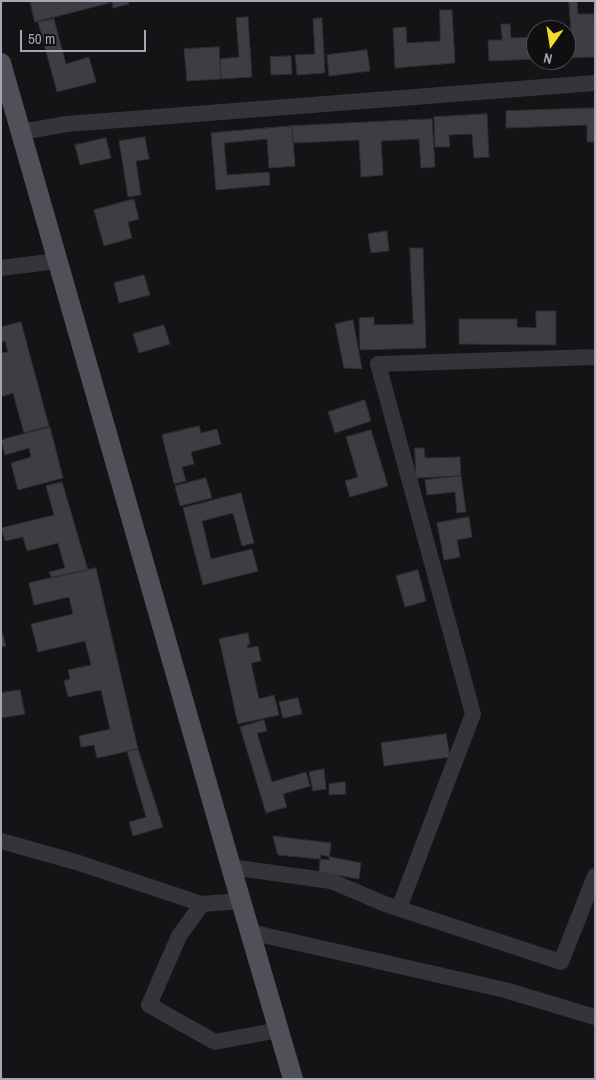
<!DOCTYPE html>
<html>
<head>
<meta charset="utf-8">
<style>
  body { margin:0 }
  #map { position:relative; width:596px; height:1080px; overflow:hidden; background:#141315; font-family:"Archivo Narrow",sans-serif }
  canvas { display:block }
  .frame { position:absolute; inset:0; border:2px solid #a5a6b6; pointer-events:none }
  .north { position:absolute; left:526px; top:20px; width:50px; height:50px; box-sizing:border-box; background:#0f0e10; border:1px solid #4b4b52; border-radius:50%; rotate:193deg; font-size:14px; font-weight:700; line-height:20px; text-align:center; color:#a5a6b6 }
  .north::after { content:''; display:block; margin:auto; width:18px; height:22px; background:#f5dc2b; clip-path:polygon(50% 0,100% 100%,50% 72%,0 100%) }
  .scale { position:absolute; left:20px; top:30px; width:126px; height:22px; box-sizing:border-box; border:2px solid #a5a6b6; border-top:0; padding-left:6px; font-size:15px; line-height:18px; white-space:nowrap; color:#a5a6b6; -webkit-text-stroke:4px #0f0e10; paint-order:stroke }
</style>
</head>
<body>
<div id="map">
<canvas width="596" height="1080"></canvas>
<div class="frame"></div>
<div class="north">N</div>
<div class="scale">50 m</div>
</div>
<script>
const g = document.querySelector('canvas').getContext('2d');
g.lineJoin = 'round';
function fill(path, color) {
  g.fillStyle = color;
  g.fill(path, 'evenodd');
}
function trace(path, color, width, dash) {
  g.strokeStyle = color;
  g.lineWidth = width;
  g.lineCap = dash ? 'butt' : 'round';
  g.setLineDash(dash || []);
  g.stroke(path);
}
const building = new Path2D(`
  M30,1H108L109,3L35,22Z
  M112,1H128L129,4L113,8Z
  M569,1H577L578,14H594L595,57L566,58V35H571Z
  M440,10H452L455,63L395,68L393,28L406,27L407,43L440,41Z
  M248,17L252,77L221,79L220,59L239,57L236,18Z
  M322,18L325,73L297,75L295,55L315,54L313,19Z
  M54,19L66,64L89,57L96,82L57,92L38,22Z
  M501,24H510L511,38L536,37V59L489,61L488,40H502Z
  M219,47L221,79L187,81L184,49Z
  M367,50L370,71L329,76L327,55Z
  M291,56L292,74L271,75L270,57Z
  M595,108V142H587V125L506,128V111Z
  M487,114L489,157L474,158L472,134L449,135L450,147H435L434,117Z
  M432,119L435,167L421,168L419,139L381,141L383,175L361,177L359,140L293,143L292,126Z
  M292,126L295,166L269,168L267,139L224,143L227,175L269,172L270,185L216,190L211,133Z
  M145,137L149,159L136,161L141,195L128,197L119,141Z
  M106,138L111,158L80,165L75,145Z
  M134,199L139,219L128,222L132,238L104,246L94,210Z
  M387,231L389,251L371,253L368,234Z
  M410,248H423L426,348L360,350L359,318L374,317V325L413,324Z
  M144,275L150,295L119,303L114,283Z
  M536,311H556V345L459,344V319H517V327L536,328Z
  M353,320L362,369L344,368L335,324Z
  M21,322L49,426L24,433L13,393L1,397V353L8,352L5,341L1,342V327Z
  M164,325L170,344L139,353L133,334Z
  M365,400L371,421L335,433L328,412Z
  M199,426L201,433L217,429L221,444L191,452L194,464L182,467L186,481L174,484L162,435Z
  M50,427L63,478L18,490L11,463L31,457L29,448L5,455L1,440Z
  M371,430L388,486L350,497L345,481L358,477L346,437Z
  M415,448H424L425,458L460,457L461,476L416,478Z
  M461,476L466,512L457,513L455,492L427,495L425,480Z
  M206,478L212,498L180,506L175,486Z
  M62,482L88,570L52,578L49,572L65,568L58,543L27,551L23,537L5,541L1,528L54,515L46,486Z
  M241,493L254,543L242,546L233,513L202,521L211,559L252,549L258,571L203,585L183,508Z
  M469,517L472,537L457,540L460,557L444,560L437,523Z
  M96,568L138,749L97,758L94,745L81,747L79,736L110,729L101,690L68,697L64,681L70,679L68,670L91,665L85,641L38,652L31,624L73,614L69,597L34,605L29,583Z
  M418,570L426,601L405,607L396,576Z
  M1,628L6,646L1,647Z
  M248,633L250,644L247,645L248,648L258,646L261,661L251,663L259,699L274,695L279,715L238,724L219,639Z
  M20,690L25,714L1,718V693Z
  M298,698L302,714L283,718L279,702Z
  M264,720L267,731L257,733L272,782L306,772L310,786L283,794L287,807L266,813L240,727Z
  M446,734L450,757L384,766L381,743Z
  M138,749L163,827L133,836L129,822L146,817L127,751Z
  M324,769L326,789L313,791L309,772Z
  M345,782L346,794L329,795V784Z
  M273,836L331,843L329,860L278,855Z
  M321,855L361,863L359,879L319,872Z`);
fill(building, '#3e3d42');
trace(building, '#2e2d31', 1);
trace(new Path2D(`
  M21,132L67,124L595,83
  M1,268L57,261
  M1,841L76,862L202,904L241,901
  M231,867L331,881L385,904L561,962L595,876
  M202,904L179,936L149,1005L215,1042L279,1030
  M399,908L473,714L378,364L595,357
  M250,932L505,990L595,1017`), '#34343a', 16);
trace(new Path2D(`
  M1,63L231,867L293,1079`), '#505059', 20);
</script>
</body>
</html>
